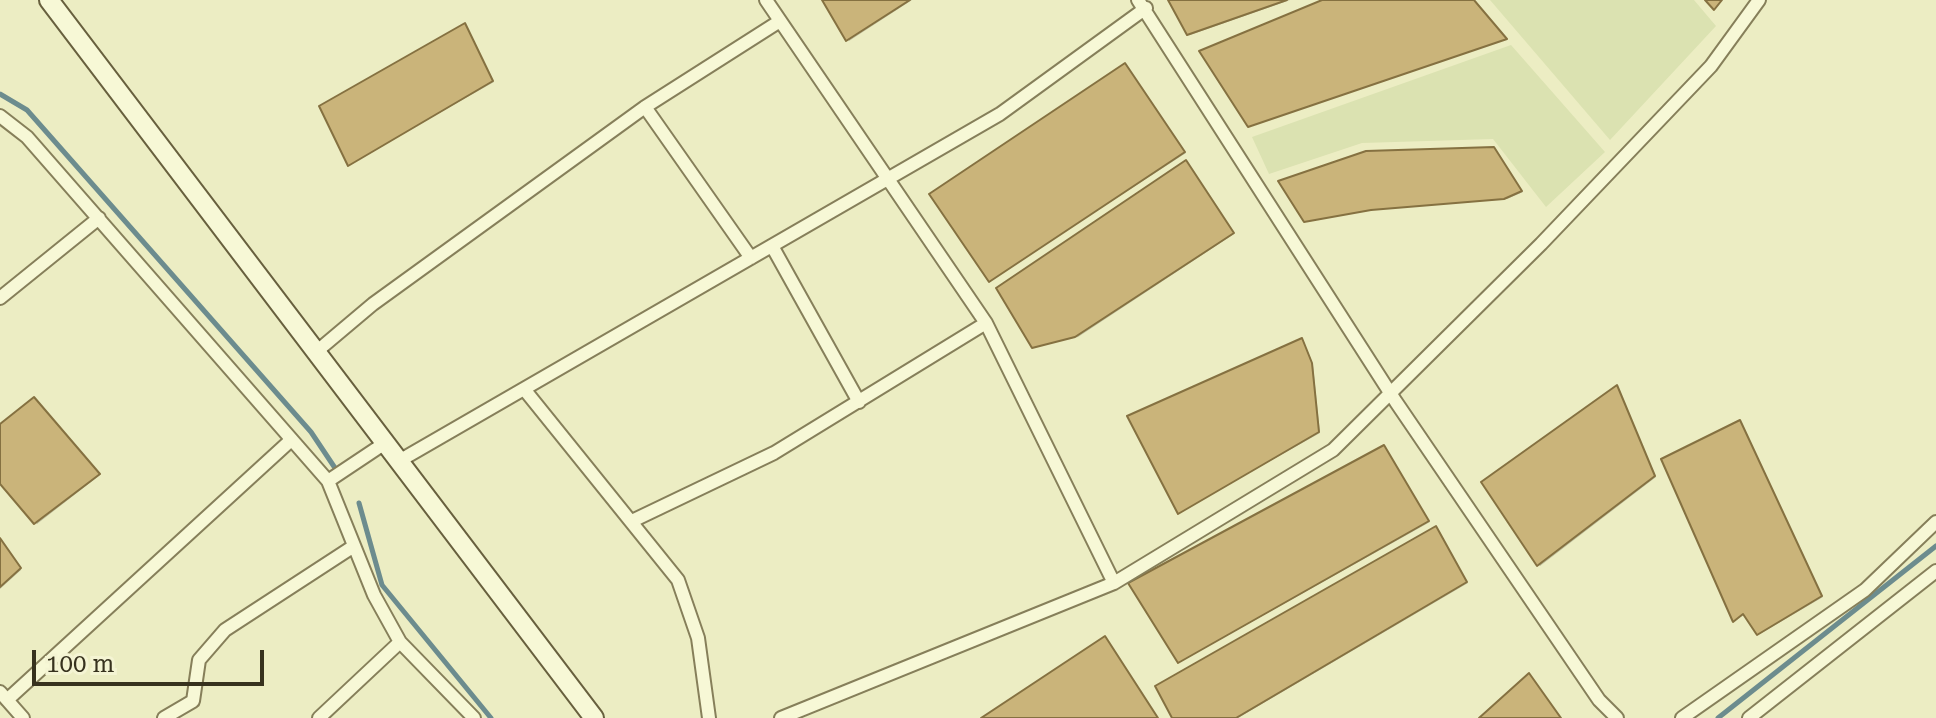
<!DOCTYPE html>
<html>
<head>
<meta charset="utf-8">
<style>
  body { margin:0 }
  #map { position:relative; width:1936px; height:718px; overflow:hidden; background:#ecedc3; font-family:"Roboto Serif",serif }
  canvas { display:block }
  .scale { position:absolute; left:32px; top:650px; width:232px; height:36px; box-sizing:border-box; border:4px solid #37321e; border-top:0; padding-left:10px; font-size:24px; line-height:28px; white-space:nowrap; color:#37321e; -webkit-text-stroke:6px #f4f4d3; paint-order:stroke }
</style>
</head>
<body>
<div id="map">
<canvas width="1936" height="718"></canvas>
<div class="scale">100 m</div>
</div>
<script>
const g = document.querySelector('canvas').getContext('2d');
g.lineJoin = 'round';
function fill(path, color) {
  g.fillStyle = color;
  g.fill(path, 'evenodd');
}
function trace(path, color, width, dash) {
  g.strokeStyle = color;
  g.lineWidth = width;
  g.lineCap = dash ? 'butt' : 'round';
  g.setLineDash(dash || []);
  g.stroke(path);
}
fill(new Path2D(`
  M1490,0H1694L1716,26L1610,140Z
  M1511,45L1605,152L1546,207L1493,139L1362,143L1269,174L1252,137Z`), '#dbe2b1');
fill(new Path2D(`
  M824,0H912L849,41Z
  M1170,0H1290L1190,35Z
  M1326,0H1473L1507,39L1249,126Z
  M465,25L494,82L349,164Z
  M1127,66L1186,153L990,280Z
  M1496,151L1523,192L1507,199L1374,210L1306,221Z
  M1188,164L1234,234L1078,337L1033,347Z
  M1302,340L1313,365L1320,433L1179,512Z
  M1617,387L1656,477L1540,566L1484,483Z
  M36,400L100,475L37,524L0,481V426Z
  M1740,422L1823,597L1760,634L1746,614L1735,620Z
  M1386,448L1430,522L1180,662Z
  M1438,530L1468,583L1238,718H1174Z
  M0,539L21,570L0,589Z`), '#0003');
trace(new Path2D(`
  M0,94L27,110L311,432L335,468
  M359,503L382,585L491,718
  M1718,718L1936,546`), '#6c8c8e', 5);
const building = new Path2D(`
  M822,0H910L846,41Z
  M1168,0H1287L1187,35Z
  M1474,0L1507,39L1248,127L1199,51L1322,0Z
  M1705,0H1722L1714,10Z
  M465,23L493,81L348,166L319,106Z
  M1125,63L1185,152L989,282L929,194Z
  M1494,147L1522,191L1504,199L1371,210L1304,222L1278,181L1366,151Z
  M1186,160L1234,233L1075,337L1032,348L996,288Z
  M1302,338L1312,363L1319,432L1178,514L1127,416Z
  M1617,385L1655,476L1537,566L1481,482Z
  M34,397L100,474L34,524L0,484V424Z
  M1740,420L1822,596L1757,635L1743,614L1733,622L1661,459Z
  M1384,445L1429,521L1178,663L1128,583Z
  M1436,526L1467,582L1236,718H1172L1155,686Z
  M0,538L21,568L0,587Z
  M1105,636L1158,718H981Z
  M1529,673L1561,718H1479Z`);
fill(building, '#cab47a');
trace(building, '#857141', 2);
const street = new Path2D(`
  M766,0L986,323L1114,583
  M1138,0L1396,402L1599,700L1617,718
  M645,107L751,258
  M0,116L27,137L328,481L374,595L400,642L474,718
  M772,246L859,402
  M0,298L99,218
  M316,352L373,304L645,107L780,21
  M524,389L678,580L698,638L709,718
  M399,461L1000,114L1146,8
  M328,481L385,443
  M632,521L774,453L986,323
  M0,692L23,718
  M7,700L290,441
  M164,718L193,701L199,660L225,630L354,546
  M319,718L400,642
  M781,718L1114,583L1333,450L1541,244L1711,66L1759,0
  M1682,718L1865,590L1936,522
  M1749,718L1936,571`);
const secondary = new Path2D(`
  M49,0L594,718`);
trace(street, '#867f5a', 16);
trace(secondary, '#68603e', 22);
trace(street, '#f7f8d6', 12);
trace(secondary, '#f7f8d6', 18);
</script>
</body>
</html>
